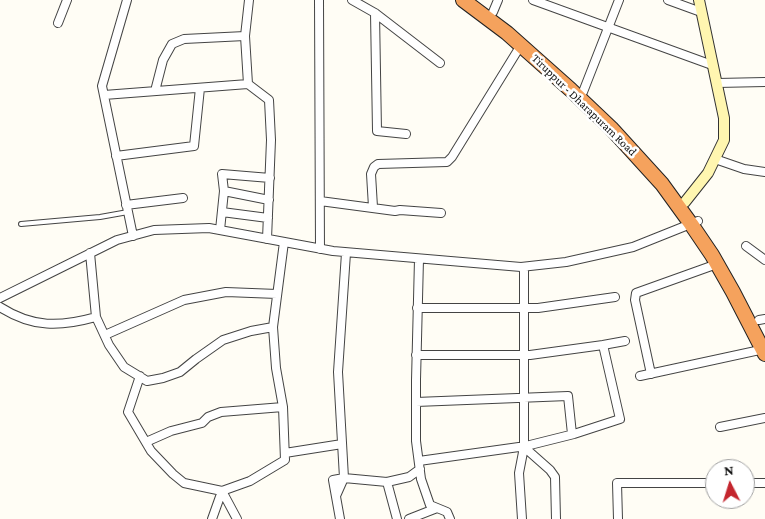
<!DOCTYPE html>
<html>
<head>
<meta charset="utf-8">
<style>
  body { margin:0 }
  #map { position:relative; width:765px; height:519px; overflow:hidden; background:#fffdf5; font-family:"Crimson Pro",serif }
  canvas { display:block }
  .north { position:absolute; left:705px; top:459px; width:50px; height:50px; box-sizing:border-box; background:#fff; border:1px solid #a0a0a0; border-radius:50%; rotate:355deg; font-size:14px; font-weight:700; line-height:20px; text-align:center; color:#111 }
  .north::after { content:''; display:block; margin:auto; width:18px; height:22px; background:#c4262e; clip-path:polygon(50% 0,100% 100%,50% 72%,0 100%) }
</style>
</head>
<body>
<div id="map">
<canvas width="765" height="519"></canvas>
<div class="north">N</div>
</div>
<script>
const g = document.querySelector('canvas').getContext('2d');
g.lineJoin = 'round';
function trace(path, color, width, dash) {
  g.strokeStyle = color;
  g.lineWidth = width;
  g.lineCap = dash ? 'butt' : 'round';
  g.setLineDash(dash || []);
  g.stroke(path);
}
function label(font, color, halo, rows, align = 'center') {
  g.font = font + ' "Crimson Pro",serif';
  g.lineWidth = 5;
  g.setLineDash([]);
  g.textBaseline = 'middle';
  g.strokeStyle = halo;
  g.fillStyle = color;
  for (const [text, x, y, turn = 0] of rows) {
    g.save();
    g.translate(x, y);
    g.rotate((+turn || 0) * Math.PI / 180);
    g.textAlign = isNaN(turn) ? turn : align;
    if (halo) g.strokeText(text, 0, 0);
    g.fillText(text, 0, 0);
    g.restore();
  }
}
const lane = new Path2D(`
  M21,224L100,217L128,212`);
const street = new Path2D(`
  M127,0L102,86L133,236
  M249,0L245,36L248,84L269,100L271,140L267,239
  M319,0L320,249
  M352,0L375,13L440,63
  M533,0L712,65
  M668,0L701,12
  M493,12L498,0
  M375,13L377,131L406,134
  M58,23L67,0
  M717,83L765,82
  M155,91L163,60L172,44L184,39L245,36
  M104,95L248,84
  M578,97L583,92L619,0
  M116,156L194,146L200,88
  M715,159L744,169L765,172
  M224,191L269,200
  M320,201L395,211L400,210L441,213
  M126,205L183,198
  M373,207L371,174L374,167L378,164L447,162L452,157L521,45
  M222,212L268,218
  M220,230L224,191L222,174L270,178
  M746,246L765,260
  M419,259L416,380V441L421,479L430,505L447,512L450,519
  M0,298L117,240L154,230L209,228L333,251L521,267L566,262L633,247L698,221
  M0,307C33,328 60,327 96,317L90,253
  M417,308H538L615,297
  M96,317L109,345L124,367L147,381L163,378L180,372L196,359L223,340L251,331L273,327L284,242
  M759,320L765,319
  M105,335L184,300L226,292L277,294
  M416,355H530L603,345L625,341
  M651,374L635,300L636,293L717,264
  M140,376L128,412L151,451L173,474L184,483L222,491L250,481L285,460L283,407L276,368L273,327
  M640,376L765,349
  M416,402L568,396L572,434
  M720,427L765,418
  M146,442L171,431L202,423L208,417L221,412L283,407
  M524,447L550,470L555,477L556,519
  M285,453L342,444
  M419,461L526,446L574,434L620,419L603,345
  M387,482L397,519
  M745,483H765
  M222,491L237,519
  M336,496L344,478L387,482L409,477L420,469
  M212,519L222,491
  M340,519L333,480L344,478L338,372L346,253
  M409,519L437,508
  M522,519L519,473L524,447V267
  M618,519L617,483H715`);
const secondary = new Path2D(`
  M679,207L685,202L708,173L724,140V118L699,0`);
const highway = new Path2D(`
  M463,0L507,33L571,90L611,128L662,184L691,224L712,255L733,292L765,354`);
trace(lane, '#444', 6);
trace(street, '#444', 10);
trace(secondary, '#333', 12);
trace(highway, '#222', 16);
trace(lane, '#fff', 4);
trace(street, '#fff', 8);
trace(secondary, '#fff6b0', 10);
trace(highway, '#f5a25d', 14);
label('12px', '#111', '#fff', [
  ["Tiruppur - Dharapuram Road",584,105,44]
]);
</script>
</body>
</html>
